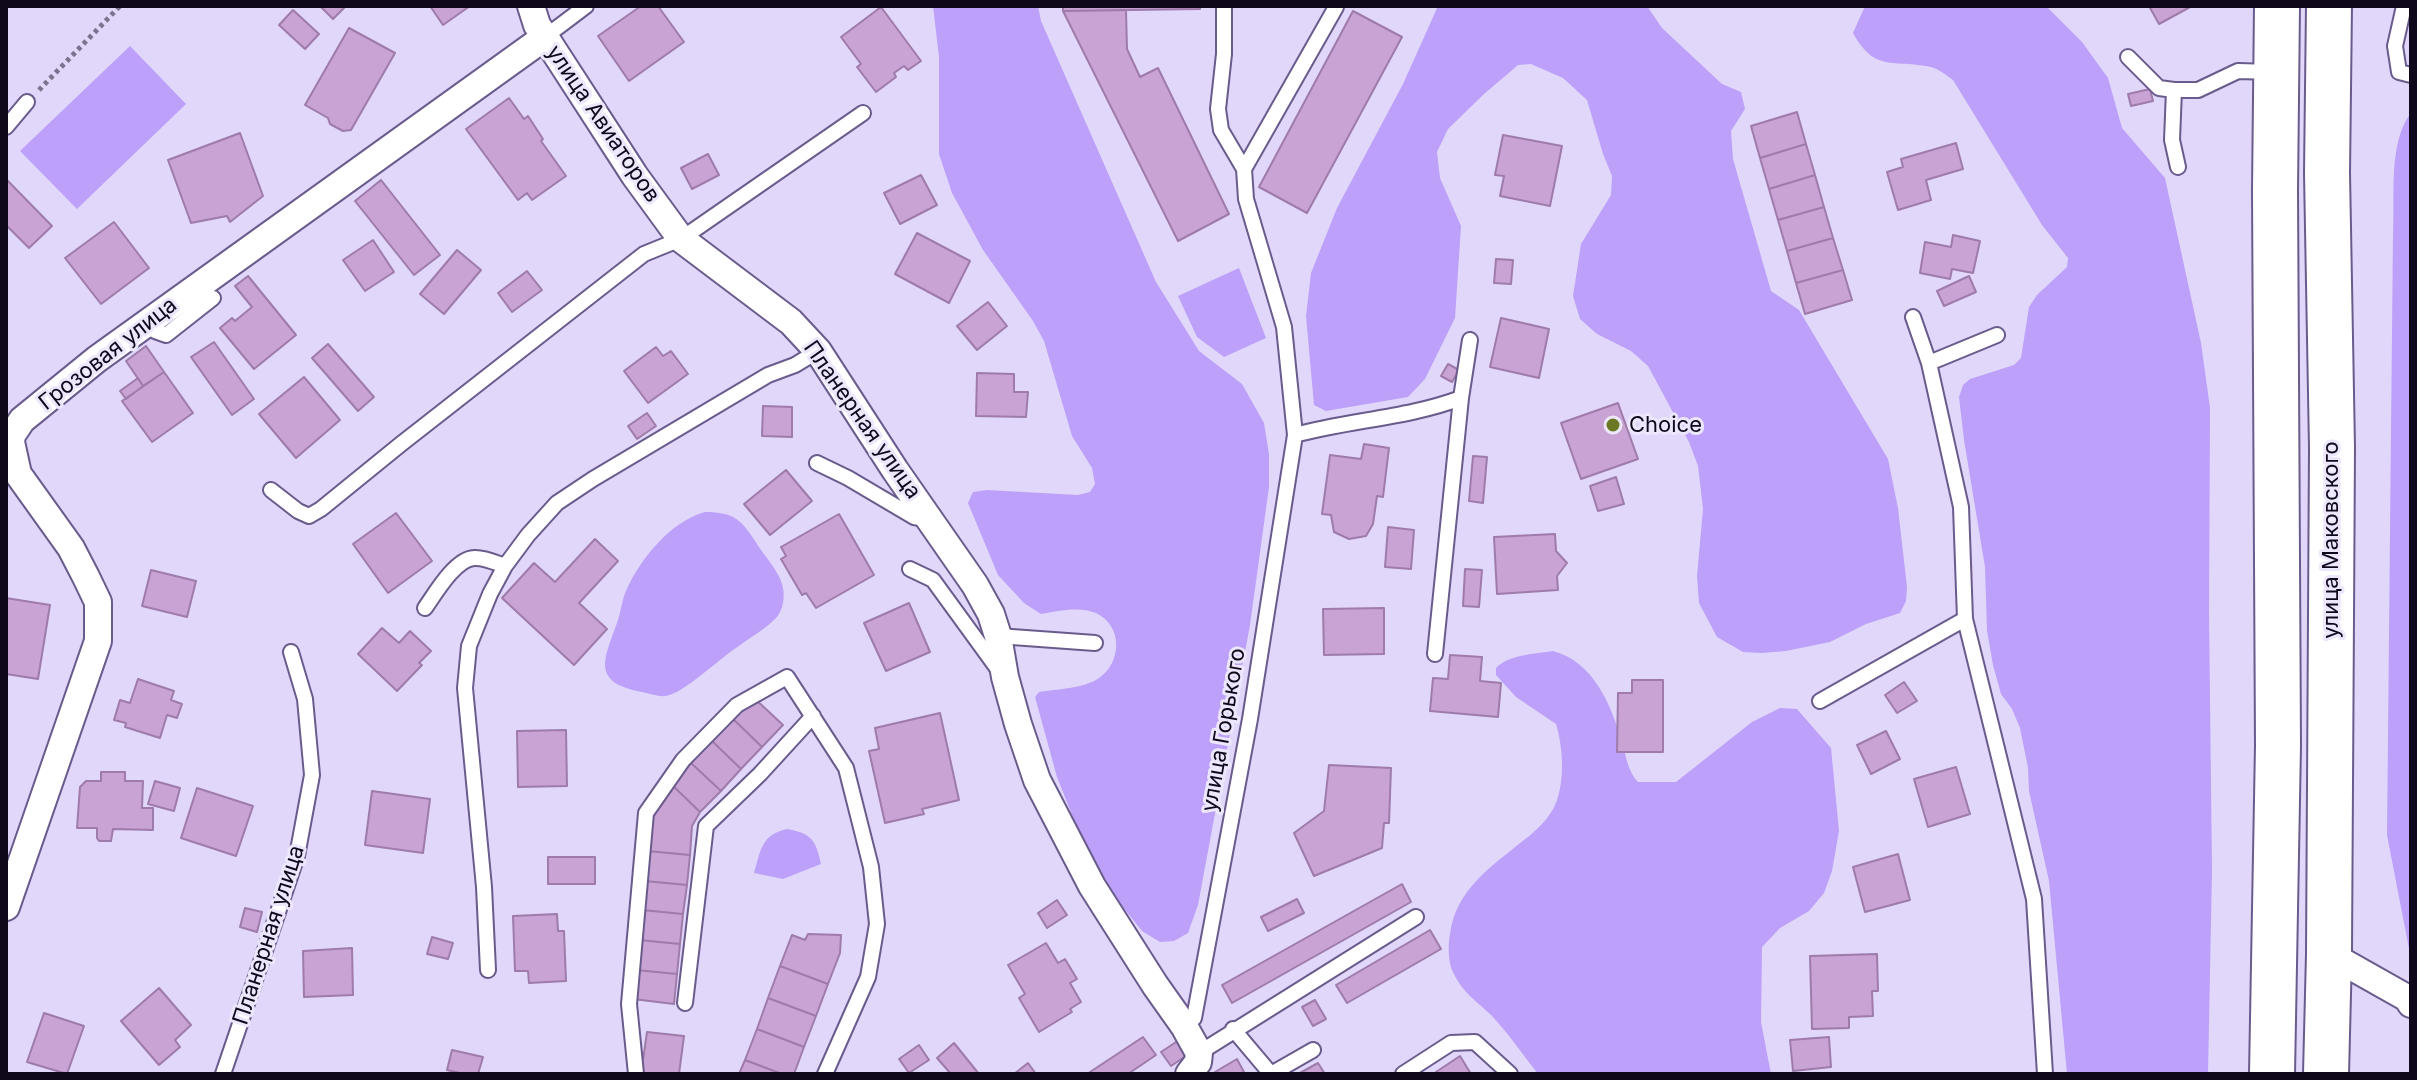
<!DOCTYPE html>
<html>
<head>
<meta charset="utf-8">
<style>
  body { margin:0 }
  #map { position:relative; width:2417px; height:1080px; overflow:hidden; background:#e1d7fa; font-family:Inter,sans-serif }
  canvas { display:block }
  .frame { position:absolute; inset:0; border:8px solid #0f081b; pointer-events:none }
</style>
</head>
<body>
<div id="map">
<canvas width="2417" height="1080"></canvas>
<div class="frame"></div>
</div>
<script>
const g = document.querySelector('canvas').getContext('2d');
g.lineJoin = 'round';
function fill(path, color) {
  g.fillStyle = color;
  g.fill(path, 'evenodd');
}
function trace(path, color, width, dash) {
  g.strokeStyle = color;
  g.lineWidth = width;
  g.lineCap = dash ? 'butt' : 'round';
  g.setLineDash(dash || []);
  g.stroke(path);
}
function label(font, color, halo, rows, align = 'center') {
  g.font = font + ' Inter,sans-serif';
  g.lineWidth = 6;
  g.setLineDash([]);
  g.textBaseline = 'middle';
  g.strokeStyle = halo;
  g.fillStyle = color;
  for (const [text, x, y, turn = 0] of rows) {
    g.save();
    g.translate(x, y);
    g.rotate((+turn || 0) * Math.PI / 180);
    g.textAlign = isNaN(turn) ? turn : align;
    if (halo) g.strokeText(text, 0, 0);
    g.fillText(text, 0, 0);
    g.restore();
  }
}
fill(new Path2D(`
  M933,6H1038L1041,21L1156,282L1199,351L1242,384L1264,423L1269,454V487L1250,625L1198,905L1188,933L1174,941L1160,942L1142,931L1102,881L1086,850L1057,777L1035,697L1039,692C1057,689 1083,689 1099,678C1122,662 1123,626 1096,613C1079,606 1058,611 1041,614L1024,603L998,575L968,503L973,492L987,490L1078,495L1090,492L1095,484L1092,468L1072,436L1044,341L1033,321L983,250L952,193L939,154V57Z
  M1438,6H1647L1662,28L1722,84L1741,92L1745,109L1731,131L1733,159L1771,291L1799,310L1888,459L1898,508L1907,587L1906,601L1900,613L1866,624L1830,642L1786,651L1762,653L1743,652L1717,637L1699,603L1697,576L1703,509L1698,466L1689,442L1648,366L1631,351L1597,334L1580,319L1573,296L1581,244L1611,195L1612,176L1603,154L1587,100L1563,78L1531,64L1518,65L1484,94L1448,129L1437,152L1440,178L1461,226L1455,318L1425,379L1408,397L1326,411L1314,405L1306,316L1311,273L1337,208L1403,84Z
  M1865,6H2046L2082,42L2108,78L2122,128L2165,178L2201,343L2210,408L2209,613L2212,871L2208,1074H2067L2049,881L2029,791L2028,768L2020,728L2012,709L2001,694L1993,665L1987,631L1985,567L1964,440L1959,397L1963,385L1970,379L2014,365L2021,358L2029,307L2037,295L2067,267L2068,258L2042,225L1953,80C1946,75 1939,69 1931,67C1893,59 1875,73 1853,33Z
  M130,46L186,104L77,209L20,151Z
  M2411,113V959L2387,835L2393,233C2395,197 2388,142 2411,113Z
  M1239,268L1266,338L1224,357L1197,337L1178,296Z
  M705,512C734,512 742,520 757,544C769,563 788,579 783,603C782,609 779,615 775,619C763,631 749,638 736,648C719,659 684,693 666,696C659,697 648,693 642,692C589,682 605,658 618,620C621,611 622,600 626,591C640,559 671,521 705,512Z
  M1553,651C1594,662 1611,705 1622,742C1626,756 1628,772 1638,782H1676L1752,722L1780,708L1797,709L1831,748L1839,831L1832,871L1824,893L1809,911L1780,928L1762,947L1761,1022L1771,1074H1538C1523,1055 1509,1034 1492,1016C1475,999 1463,994 1452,970C1448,960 1448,944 1450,934C1456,889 1492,866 1524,840C1536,831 1550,818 1556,803C1565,779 1563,748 1556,724L1516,697L1496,675V668C1510,654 1535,654 1553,651Z
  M787,829C811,833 816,840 821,864L783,879L754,873C761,850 761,835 787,829Z`), '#bca0f9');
const building = new Path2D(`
  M320,6H346L333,19Z
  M430,6H470L443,25Z
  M641,6H658L684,42L629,81L598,36Z
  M1063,6H1200V9L1063,11Z
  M2149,6H2192L2159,24Z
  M881,7L921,61L908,70L904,66L894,73L896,77L876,92L857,67L861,64L841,37Z
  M293,10L319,34L305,49L279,25Z
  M1126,10L1127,49L1140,77L1158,68L1229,214L1178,241L1063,11Z
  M1353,11L1402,37L1307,213L1259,187Z
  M349,28L395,53L351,130L343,131L330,124L328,118L305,105Z
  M2150,89L2153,101L2131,106L2128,94Z
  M509,98L524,119L528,116L543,139L541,141L566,176L532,200L527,193L518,200L466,129Z
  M1797,112L1806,144L1760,158L1751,126Z
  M240,133L263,196L230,222L227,216L191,223L168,160Z
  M1503,135L1562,146L1550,206L1500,196L1504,176L1495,175Z
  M1956,143L1963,169L1926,180L1931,200L1898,210L1887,172L1903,167L1901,159Z
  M1806,144L1815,175L1769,189L1760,158Z
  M708,154L719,175L692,189L681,168Z
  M921,175L937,205L900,224L884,193Z
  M1815,175L1824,207L1778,220L1769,189Z
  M6,179L52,226L29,248L6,225Z
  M381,180L440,255L414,275L355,201Z
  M1824,207L1833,238L1787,251L1778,220Z
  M114,222L149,268L101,304L65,258Z
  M917,233L970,261L949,303L895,274Z
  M1953,235L1980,241L1973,273L1952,269L1950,279L1920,273L1925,242L1951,247Z
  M1833,238L1843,270L1796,283L1787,251Z
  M373,240L394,272L365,291L343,260Z
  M457,250L481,270L444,314L420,294Z
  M1496,259L1513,260L1511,284L1494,283Z
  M1843,270L1852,300L1805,314L1796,283Z
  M527,271L542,290L512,312L498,293Z
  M248,276L296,335L254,369L220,328L232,318L235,321L252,307L235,286Z
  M1969,276L1976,292L1944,306L1937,291Z
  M988,302L1007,326L977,350L957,326Z
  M1501,318L1549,329L1539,378L1490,367Z
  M214,342L254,399L232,415L191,357Z
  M328,344L374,397L358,411L312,358Z
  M146,346L164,372L143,386L126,361Z
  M656,347L663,356L671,351L688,374L648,403L624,371Z
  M1448,364L1459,370L1452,382L1441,376Z
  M164,372L193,413L152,442L122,401Z
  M977,373L1014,374V392H1028L1026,417L976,416Z
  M304,377L340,420L296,458L259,414Z
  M138,378L143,386L126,399L120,391Z
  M1618,403L1638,459L1581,479L1561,423Z
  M763,406L792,407V437L762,436Z
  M647,413L656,426L637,439L628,426Z
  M1364,444L1389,448L1383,497L1377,496L1373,524L1366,536L1349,539L1334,532L1331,515L1322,514L1330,455L1361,459Z
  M1473,456L1487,457L1483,503L1469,501Z
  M786,470L812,501L770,535L744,504Z
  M1616,477L1624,504L1598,511L1590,486Z
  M396,513L432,561L388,593L353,544Z
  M839,514L874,575L816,608L806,593L802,595L781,559L786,556L781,547Z
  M1388,527L1414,530L1411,569L1385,567Z
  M1555,534L1556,551L1567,563L1557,576L1558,590L1497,594L1494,537Z
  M595,539L618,561L579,603L607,629L574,665L502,598L534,563L555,582Z
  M1465,569L1482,570L1479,607L1463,606Z
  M151,570L196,581L187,617L142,606Z
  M6,598L50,605L38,679L6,674Z
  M909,603L930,652L886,671L864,623Z
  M1384,608V654L1324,655L1323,609Z
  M382,628L399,643L410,631L431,651L419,663L422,665L397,691L358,654Z
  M1450,655L1482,657L1480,681L1501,683L1498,717L1430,711L1433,678L1448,679Z
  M138,679L174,691L171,700L182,704L177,718L167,715L160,738L125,727L126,723L114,720L120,700L130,703Z
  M1632,680H1663V752H1617L1618,693H1632Z
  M1904,682L1917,701L1897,713L1885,695Z
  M753,697L783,725L762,747L732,718Z
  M940,713L959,800L922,809L924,814L885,823L869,751L879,749L875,728Z
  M732,718L762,747L741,769L711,740Z
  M566,730L567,786L518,787L517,731Z
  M1886,731L1900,759L1871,774L1857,745Z
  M711,740L741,769L721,791L690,762Z
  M690,762L721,791L700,812L670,783Z
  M1329,765L1391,768L1389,823H1384L1382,848L1314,876L1294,833L1324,811Z
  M1956,767L1970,814L1928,827L1914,779Z
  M101,772H125V781H143L142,808H153V830L113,829L111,841H99L97,838V828H77L80,787L86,781H101Z
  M155,781L180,788L174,811L148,804Z
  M670,783L700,812L692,826L690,855L648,851L652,818Z
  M197,788L253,806L236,856L181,838Z
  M372,791L430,799L423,853L365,845Z
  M648,851L690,855L687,885L645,881Z
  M1898,854L1910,900L1865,912L1853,867Z
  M548,857H595V884H548Z
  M645,881L687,885L683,914L642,910Z
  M1402,884L1411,902L1232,1003L1222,985Z
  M1297,899L1304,913L1268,931L1261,917Z
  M1057,900L1067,915L1047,928L1038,913Z
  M245,908L262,912L257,932L240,927Z
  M642,910L683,914L680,944L639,940Z
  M557,914L558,931H564L566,981L529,983L528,971H515L513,916Z
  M1430,930L1441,949L1347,1003L1336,985Z
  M808,934L841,935L840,953L828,984L780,966L792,935L805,940Z
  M432,937L453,943L448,959L427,954Z
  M639,940L680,944L677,974L636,970Z
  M1046,943L1058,963L1065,959L1077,979L1070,983L1081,1002L1070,1009L1072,1012L1039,1032L1019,998L1025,994L1008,965Z
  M352,948L353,995L304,997L303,951Z
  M1877,954L1878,991H1872L1873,1016L1849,1017V1028L1812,1029L1810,956Z
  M780,966L828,984L816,1016L768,998Z
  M636,970L677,974L674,1004L633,999Z
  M159,988L191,1025L175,1040L180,1047L159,1065L121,1021Z
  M768,998L816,1016L804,1047L757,1029Z
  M1315,1000L1326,1019L1313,1026L1302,1007Z
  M44,1013L84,1026L67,1074L27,1062Z
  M757,1029L804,1047L794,1074H782L745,1060Z
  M647,1032L684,1036L679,1074H641Z
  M1143,1037L1156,1055L1128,1074H1087Z
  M1829,1037L1831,1067L1793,1071L1790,1040Z
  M1179,1040L1189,1054L1171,1066L1161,1052Z
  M954,1043L979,1074H951L937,1058Z
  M919,1045L929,1060L909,1073L899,1059Z
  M452,1050L483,1057L478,1074H464L447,1070Z
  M1460,1056L1471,1074H1433Z
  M1237,1059L1245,1074H1216L1215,1072Z
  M745,1060L782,1074H739Z
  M1028,1063L1036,1074H1014Z
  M1318,1063L1325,1074H1298Z`);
fill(building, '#c8a3d4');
trace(building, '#9e7baa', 2);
const lane = new Path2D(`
  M2404,6L2395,46L2399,72L2411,75
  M545,37L586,6
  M2128,57L2159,88L2174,90H2198L2238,71L2272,72
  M2174,90L2172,140L2178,167
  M6,127L27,102
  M1244,169L1336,7
  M1913,317L1929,363L1961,507L1965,619L2034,899L2045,1074
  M149,321L155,331L166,335L213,298
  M1929,363L1997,335
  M1461,398L1470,340
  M1295,435C1349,420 1408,418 1461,398L1435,654
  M817,463L848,478L914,517L926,519
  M271,490L298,511L309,516L321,509L401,444L644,254L681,239L863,113
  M910,569L933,580L997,668
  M425,608C435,594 455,559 474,558C484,557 496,563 505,566
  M998,636L1095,643
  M1820,701L1965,619
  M488,970L484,887L465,688L469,646L490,594L505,566L528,535L557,503L593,479L768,375L795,365L818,351
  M685,1003L706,826L760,774L813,716
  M1184,1026L1194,1018L1250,719L1295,435L1284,327L1246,199L1244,169L1221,130L1218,109L1224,54V6
  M1233,1029L1271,1074
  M1199,1053L1416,917
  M223,1074L297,856L312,775L305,699L291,652
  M636,1074L629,1004L646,813L683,760L737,705L787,677L846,768L871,867L877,924L868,977L825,1074
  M1271,1074L1313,1050
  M1403,1074L1451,1043L1475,1042L1510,1074`);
const street = new Path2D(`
  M531,6L537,25L545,37L635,176L681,239L791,322L818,351L895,470L975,585L991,614L998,636L1005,677L1018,724L1037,780L1092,886L1155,985L1184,1026L1199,1053L1198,1062L1189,1074
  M6,907L98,641V602L86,577L71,548L18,474L11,442L12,435L22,420L97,359L545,37
  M2329,954L2407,998L2411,1004`);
const highway = new Path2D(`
  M2272,1074L2278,745L2275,190L2277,6
  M2326,1074L2329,954L2332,448L2327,173L2329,6`);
trace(lane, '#6a5b8d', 18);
trace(street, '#6a5b8d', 30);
trace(highway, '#6a5b8d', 48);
trace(new Path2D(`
  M39,90L120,6`), '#7c748f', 5, [4, 4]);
trace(lane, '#fff', 14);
trace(street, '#fff', 26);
trace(highway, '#fff', 44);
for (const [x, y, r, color] of [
  [1613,425,8,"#6b7925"]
]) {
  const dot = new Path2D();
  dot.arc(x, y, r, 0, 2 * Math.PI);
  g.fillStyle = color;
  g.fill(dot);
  trace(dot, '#ede7fe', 3);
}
label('22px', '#0f081b', '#ede7fe', [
  ["улица Авиаторов",603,124,56],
  ["Грозовая улица",108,354,-38],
  ["Планерная улица",862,420,55],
  ["улица Маковского",2331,540,-90],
  ["улица Горького",1224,730,-80],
  ["Планерная улица",269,935,-72]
]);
label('22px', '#0f081b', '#ede7fe', [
  ["Choice",1629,425]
], 'left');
</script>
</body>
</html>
